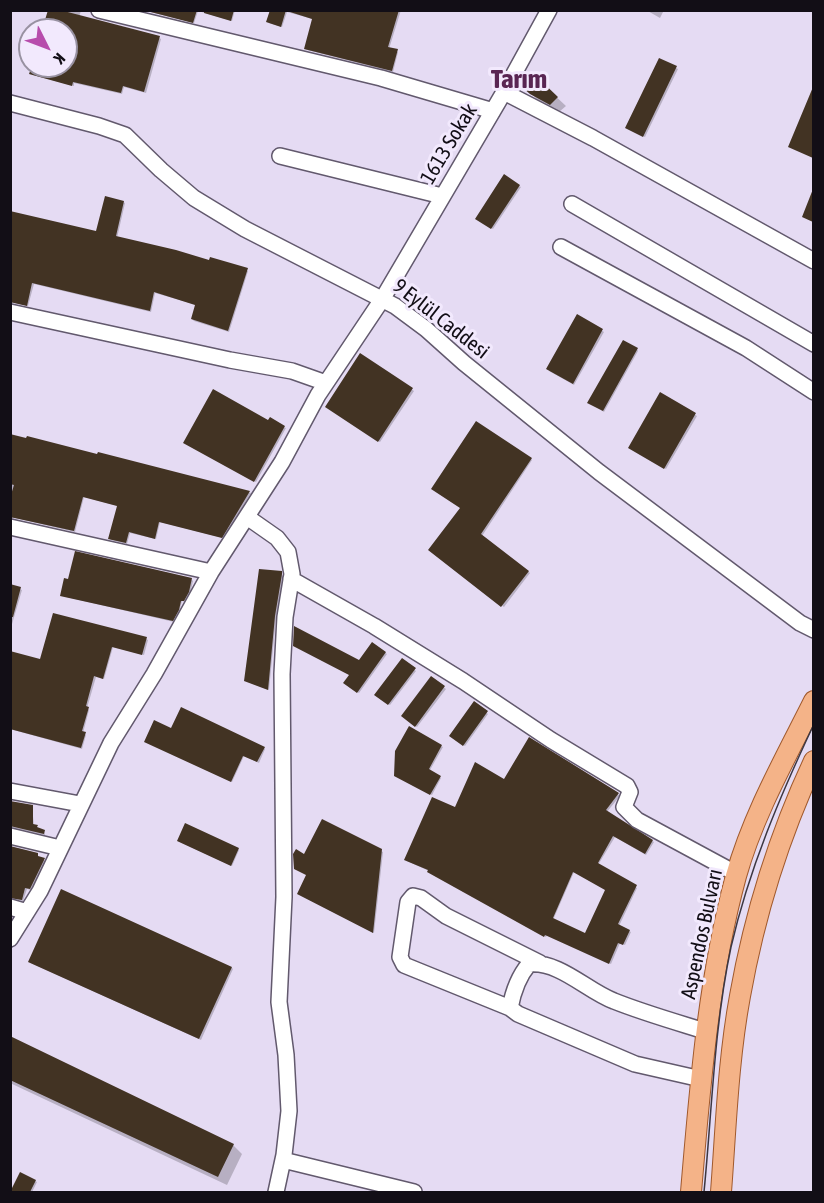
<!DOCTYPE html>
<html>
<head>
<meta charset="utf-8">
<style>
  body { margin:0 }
  #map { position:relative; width:824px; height:1203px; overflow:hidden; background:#e5dbf3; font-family:"Asap Condensed",sans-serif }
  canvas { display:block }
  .frame { position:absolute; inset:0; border:12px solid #120e16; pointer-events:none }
  .north { position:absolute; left:18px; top:18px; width:60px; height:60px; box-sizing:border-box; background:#f2e9fd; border:2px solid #9891a1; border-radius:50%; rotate:132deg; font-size:16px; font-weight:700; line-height:24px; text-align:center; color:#120e16 }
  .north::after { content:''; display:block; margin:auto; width:21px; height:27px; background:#b74cac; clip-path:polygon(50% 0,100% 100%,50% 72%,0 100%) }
</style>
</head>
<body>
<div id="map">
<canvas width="824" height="1203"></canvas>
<div class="frame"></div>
<div class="north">K</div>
</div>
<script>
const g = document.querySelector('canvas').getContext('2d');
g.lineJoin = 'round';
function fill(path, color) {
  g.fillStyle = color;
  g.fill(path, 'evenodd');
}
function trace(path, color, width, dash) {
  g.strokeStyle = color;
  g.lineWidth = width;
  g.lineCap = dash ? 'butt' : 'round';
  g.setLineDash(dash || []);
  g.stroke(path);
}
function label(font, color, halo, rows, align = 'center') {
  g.font = font + ' "Asap Condensed",sans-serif';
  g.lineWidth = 6;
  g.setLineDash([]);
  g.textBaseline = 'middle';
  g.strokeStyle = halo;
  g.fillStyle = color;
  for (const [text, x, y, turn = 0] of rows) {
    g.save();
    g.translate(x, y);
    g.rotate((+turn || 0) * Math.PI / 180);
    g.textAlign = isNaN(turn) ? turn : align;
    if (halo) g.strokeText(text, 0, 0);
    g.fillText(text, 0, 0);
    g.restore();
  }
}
fill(new Path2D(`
  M49,10H81L79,18L159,38L161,39L146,93L124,87L122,94L74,83V86L33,75V66H66V30H44Z
  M142,10H235L232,21L198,11L194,23Z
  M271,10H401L389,49L398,52L393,72L307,50L305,49L313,19L287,12L282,27L269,23Z
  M646,10H664L660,18Z
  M660,60L678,69L645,137L628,129Z
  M535,77L566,106L559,112L540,102L525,88Z
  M810,98L814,99V157L792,148Z
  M519,186L521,187L493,229L478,220Z
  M123,202L125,203L117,238L248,271L229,332L194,321L192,319L197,305L155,293L151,312L34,284L28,306L14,303L10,304V212L98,233Z
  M578,316L604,332L574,385L549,371Z
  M637,349L638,351L604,412L591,404Z
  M361,355L414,391L380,442L328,408Z
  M660,394L697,416L666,469L631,449Z
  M269,422L286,428L256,482L186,444Z
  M10,436L98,456L99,454L251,493L223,538L160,522L156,539L130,533L127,544L111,540L110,539L118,506L84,497L75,532L15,518L10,519Z
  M531,459L532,460L482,536L530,573L504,607L430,550L462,509Z
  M281,573L283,576L276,618L269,690L248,682Z
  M191,579L193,581L190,594L185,602L182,601L179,612L174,622L62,596Z
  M10,586L22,590L10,631Z
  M146,639L148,640L144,655L113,647L104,679L96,677L87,708L89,710L83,733L86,735L82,749L10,729L41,661Z
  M373,644L387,654L359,693L345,683Z
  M402,660L416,671L390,705L376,695Z
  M432,678L446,689L417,727L403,716Z
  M474,703L488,714L465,746L451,736Z
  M172,730L264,748L265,749L259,763L244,756L232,782L148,743Z
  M441,746L443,747L430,770L441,778L432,795L397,777Z
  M505,781L614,791L620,796L606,813L654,842L646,855L615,837L598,865L637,888L619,926L631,932L625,945L620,943L611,964L547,935L546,937L429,871L407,861L456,809ZM574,872L606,890L586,935L553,920Z
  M10,803L32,807L34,826L44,831L45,835L10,827Z
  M180,842L238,849L239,850L232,866Z
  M10,848L38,854V858L46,861L31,890L27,889L23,901L10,898Z
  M381,851L383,852L374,933L300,895L308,876L305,856Z
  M31,963L232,968L233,969L201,1040Z
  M10,1038L233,1145L242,1154L227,1185L10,1083Z
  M21,1174L37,1182L32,1192H12Z`), '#0003');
fill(new Path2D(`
  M48,10H60L160,36L144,92L123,86L121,93L73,82L72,86L29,74L32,66H66V30H42Z
  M143,10H197L193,23Z
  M204,10H234L231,21L204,13Z
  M270,10H286L281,27L266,22Z
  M290,10H399L388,47L398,49L392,71L304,49L312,19L290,12Z
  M659,58L677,66L643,137L625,128Z
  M535,75L558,97L550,105L530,94L523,88Z
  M813,87V158L788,147Z
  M504,174L520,185L491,229L475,219Z
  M813,189V222L802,217Z
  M105,196L124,201L116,236L176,250L209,260L210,257L248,268L228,331L191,319L195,305L154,292L150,311L32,283L27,306L10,302V211L96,231Z
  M577,314L603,329L573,384L546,369Z
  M623,340L638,348L603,411L587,403Z
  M360,353L413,388L378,442L325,407Z
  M213,389L268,420L270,417L285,426L254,482L183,443Z
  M660,392L696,413L664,469L628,448Z
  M476,421L532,458L481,534L529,571L501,607L428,550L460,508L431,489Z
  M10,434L26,438L27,436L97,454L98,452L250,491L222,538L159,522L155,539L129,532L126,543L108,539L117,506L83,497L74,531L10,517V498L14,485L10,484Z
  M75,551L192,578L189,592L184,601H181L179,610L173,621L60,596L64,578L68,579Z
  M259,569L282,571V574L275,616L268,690L244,681Z
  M10,584L21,587L13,617H10Z
  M53,613L147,637L142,655L112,647L103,679L94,676L86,706L89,707L82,731L86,732L81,748L10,729V651L40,659Z
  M294,626L359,660L372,642L386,652L357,693L343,683L349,675L293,646Z
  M402,658L416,668L388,705L374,695Z
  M431,676L445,686L415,727L401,716Z
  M474,701L488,711L463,746L449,736Z
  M181,707L265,747L257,762L243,756L231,782L144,742L154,720L171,728Z
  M409,726L442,745L429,769L441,776L430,795L394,776L395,751Z
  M529,737L619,793L606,810L653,840L645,854L613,836L598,863L637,885L618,924L630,930L623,945L618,943L609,964L545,935L544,937L427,872L428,870L404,860L432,797L455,807L475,762L504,779ZM573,872L605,890L585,933L553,918Z
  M10,801L33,805V824L38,825L37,827L45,830L44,834L10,826Z
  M322,819L382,849L373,933L297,894L306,875L294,869L293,854L296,849L304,854Z
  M185,823L239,848L231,866L177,841Z
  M10,846L38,853V856L45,858L30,889L25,888L22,900L10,898Z
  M61,889L232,967L199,1039L28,962Z
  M10,1036L234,1144L218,1177L10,1080Z
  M20,1172L36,1180L30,1192H10Z`), '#423323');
const minor = new Path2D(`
  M99,10L381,78L493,111
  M504,92L593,138L814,261
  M10,103L99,126L125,135L161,170L194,198L245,229L395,306L426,329L464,363L599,472L800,623L814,630
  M280,156L442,196
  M572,204L814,344
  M561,247L746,348L814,392
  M10,312L230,360L292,371L326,383
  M247,517L277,538L288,552L292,574L285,617L282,674L284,897L279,1002L286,1055L289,1111L284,1155L276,1192
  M10,527L211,572
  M291,579L374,626L463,681L551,740L627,786L630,792L624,807L637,820L737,874
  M10,791L80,804
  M10,836L60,848
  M10,907L27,912
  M10,939L40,891L111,743L154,674L211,572L282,462L318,395L383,298L504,92L549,10
  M540,963L446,916L421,898L413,896L408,902L400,957L404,965L510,1008L518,1014L635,1064L701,1079
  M510,1008C513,992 518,977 529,964C560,961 587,991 614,1001C644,1013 676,1022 708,1032
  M283,1160L414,1192`);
const major = new Path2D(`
  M691,1192C700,1087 708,979 736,876C753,815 786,757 814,701
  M721,1192C726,1127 728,1061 740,996C755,912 778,838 814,761`);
trace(minor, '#62596d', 18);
trace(major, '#a0592c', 22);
trace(minor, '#fff', 15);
trace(major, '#f4b388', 20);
trace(new Path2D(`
  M704,1192C712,1111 714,1027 731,947C749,869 780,796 814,724`), '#3c3742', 1.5);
label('21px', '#120e16', '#f2e9fd', [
  ["1613 Sokak",449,144,-59],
  ["9 Eylül Caddesi",441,319,38],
  ["Aspendos Bulvarı",702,934,-78]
]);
label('bold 27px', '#592553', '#f2e9fd', [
  ["Tarım",519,79]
]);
</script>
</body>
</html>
